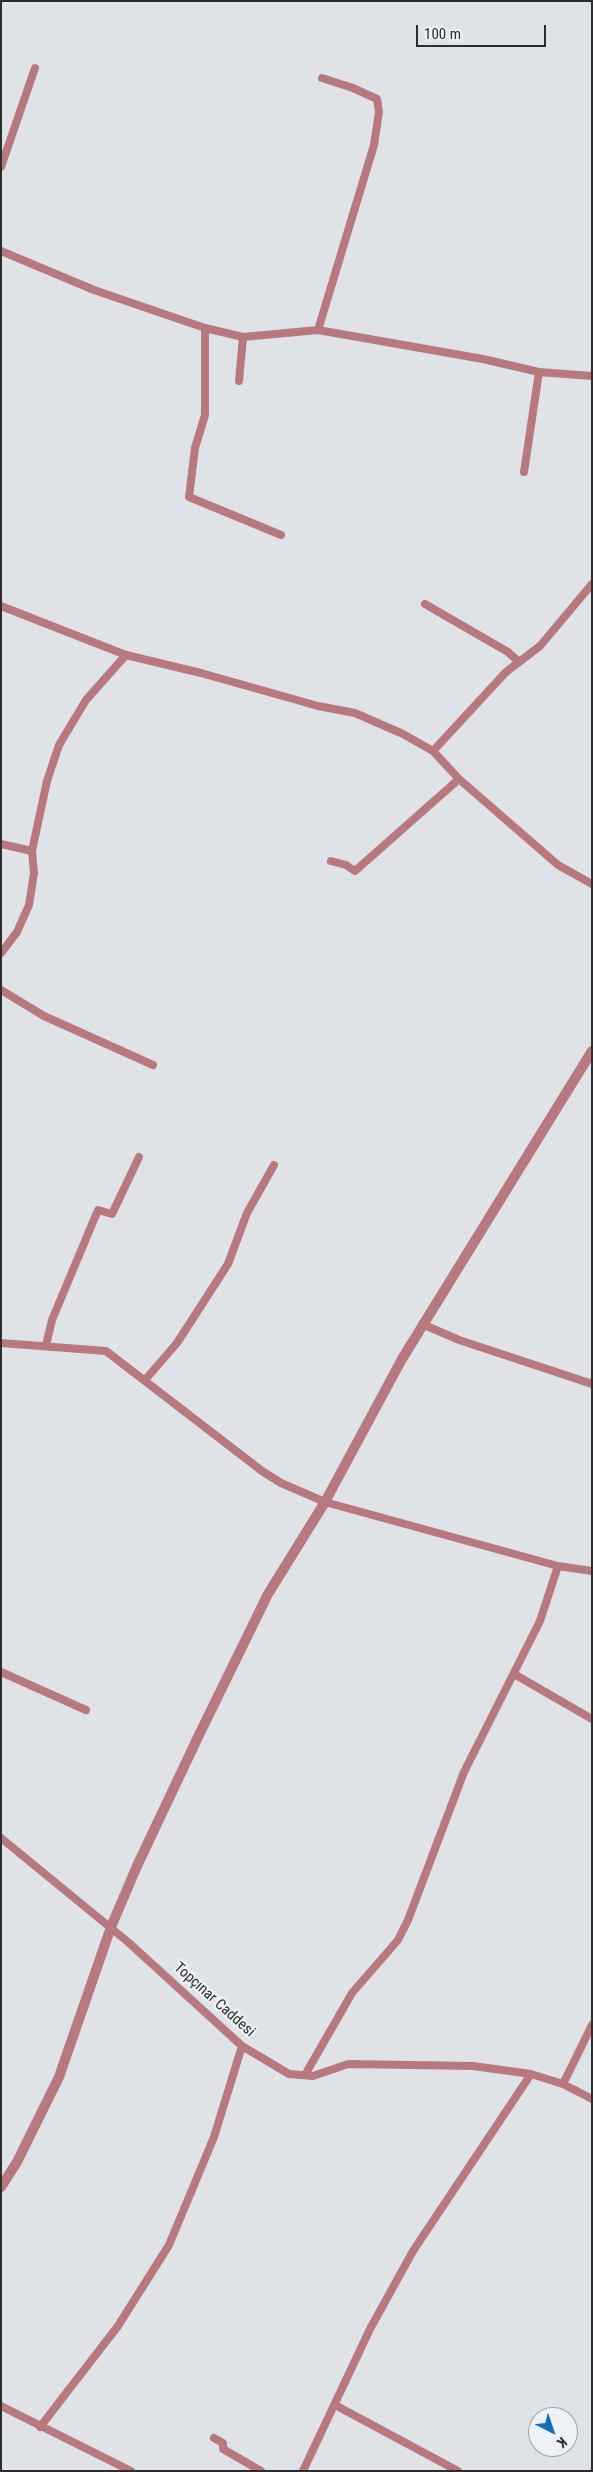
<!DOCTYPE html>
<html>
<head>
<meta charset="utf-8">
<style>
  body { margin:0 }
  #map { position:relative; width:593px; height:2472px; overflow:hidden; background:#dfe3e8; font-family:"Roboto Condensed",sans-serif }
  canvas { display:block }
  .frame { position:absolute; inset:0; border:2px solid #2b2d2f; pointer-events:none }
  .north { position:absolute; left:528px; top:2407px; width:50px; height:50px; box-sizing:border-box; background:#ecf1f5; border:1px solid #9fa3a6; border-radius:50%; rotate:139deg; font-size:14px; font-weight:700; line-height:20px; text-align:center; color:#2b2d2f }
  .north::after { content:''; display:block; margin:auto; width:18px; height:22px; background:#116fbc; clip-path:polygon(50% 0,100% 100%,50% 72%,0 100%) }
  .scale { position:absolute; left:416px; top:25px; width:130px; height:22px; box-sizing:border-box; border:2px solid #2b2d2f; border-top:0; padding-left:6px; font-size:15px; line-height:18px; white-space:nowrap; color:#2b2d2f; -webkit-text-stroke:4px #ecf1f5; paint-order:stroke }
</style>
</head>
<body>
<div id="map">
<canvas width="593" height="2472"></canvas>
<div class="frame"></div>
<div class="north">K</div>
<div class="scale">100 m</div>
</div>
<script>
const g = document.querySelector('canvas').getContext('2d');
g.lineJoin = 'round';
function trace(path, color, width, dash) {
  g.strokeStyle = color;
  g.lineWidth = width;
  g.lineCap = dash ? 'butt' : 'round';
  g.setLineDash(dash || []);
  g.stroke(path);
}
function label(font, color, halo, rows, align = 'center') {
  g.font = font + ' "Roboto Condensed",sans-serif';
  g.lineWidth = 4.5;
  g.setLineDash([]);
  g.textBaseline = 'middle';
  g.strokeStyle = halo;
  g.fillStyle = color;
  for (const [text, x, y, turn = 0] of rows) {
    g.save();
    g.translate(x, y);
    g.rotate((+turn || 0) * Math.PI / 180);
    g.textAlign = isNaN(turn) ? turn : align;
    if (halo) g.strokeText(text, 0, 0);
    g.fillText(text, 0, 0);
    g.restore();
  }
}
trace(new Path2D(`
  M1,167L35,68
  M1,251L94,290L205,328L243,337L318,330L483,359L539,372L592,376
  M205,328V415L195,448L189,497L281,535
  M318,330L374,145L379,112L377,99L353,88L322,78
  M239,381L243,337
  M524,472L539,372
  M425,604L508,652L519,662
  M1,606L126,655L201,673L318,706L355,713L403,734L433,751L459,779L558,865L592,884
  M433,751L506,672L540,646L592,584
  M1,844L32,851
  M331,861L346,865L355,871L459,779
  M1,953L17,932L29,905L34,873L32,851L47,781L59,745L86,700L126,655
  M1,990L44,1016L153,1065
  M422,1324L459,1340L592,1384
  M1,1343L106,1351L262,1471L281,1483L325,1502L558,1566L592,1571
  M46,1345L52,1320L98,1210L112,1214L139,1157
  M145,1380L177,1343L228,1264L247,1213L274,1165
  M1,1672L86,1710
  M514,1674L592,1719
  M1,1838L128,1942L242,2046L289,2074L313,2076L348,2064L473,2066L531,2074L563,2084L592,2099
  M305,2075L352,1993L398,1940L408,1920L464,1772L540,1621L558,1566
  M563,2084L592,2025
  M335,2405L458,2471
  M1,2406L131,2471
  M40,2427L118,2326L169,2245L214,2137L242,2046
  M214,2438L223,2443V2449L261,2471
  M303,2471L370,2329L413,2251L531,2074`), '#b7787e', 8);
trace(new Path2D(`
  M1,2187L17,2162L59,2077L111,1927L137,1866L198,1737L268,1594L325,1502L402,1359L592,1051`), '#b7787e', 10);
label('15px', '#2b2d2f', '#ecf1f5', [
  ["Topçınar Caddesi",214,2000,42]
]);
</script>
</body>
</html>
